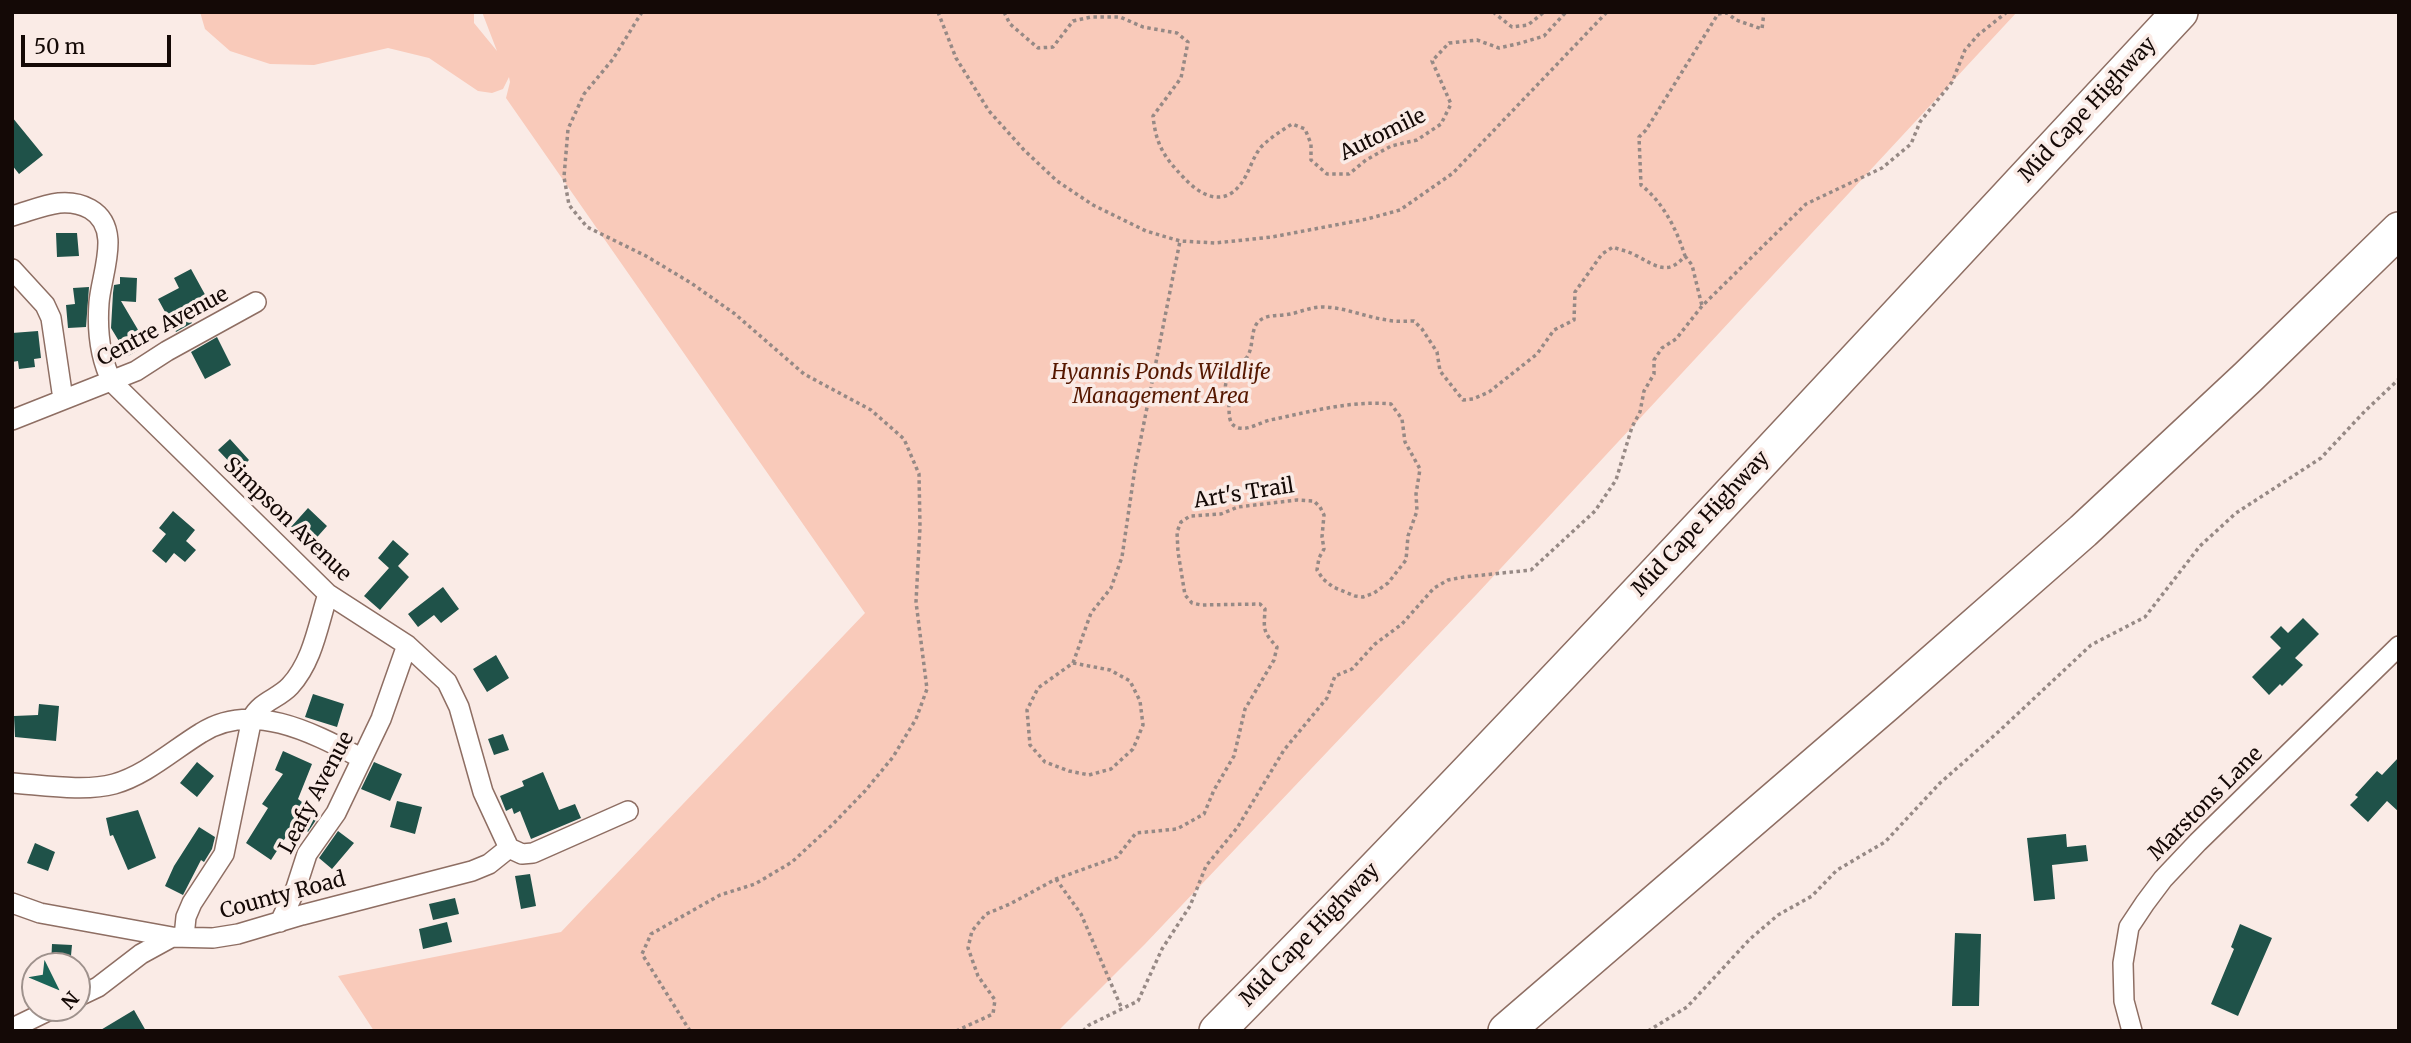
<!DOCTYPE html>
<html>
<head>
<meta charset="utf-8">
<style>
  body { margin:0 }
  #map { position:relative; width:2411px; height:1043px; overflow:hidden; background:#faebe6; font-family:Merriweather,serif }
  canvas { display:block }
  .frame { position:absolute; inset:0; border:14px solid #140906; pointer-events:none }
  .north { position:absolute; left:21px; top:952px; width:70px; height:70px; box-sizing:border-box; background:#faebe6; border:2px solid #9e918c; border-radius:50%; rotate:133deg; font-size:19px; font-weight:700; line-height:28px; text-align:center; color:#140906 }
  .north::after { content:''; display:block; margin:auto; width:24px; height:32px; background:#1a6357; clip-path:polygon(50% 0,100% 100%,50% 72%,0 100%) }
  .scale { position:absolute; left:21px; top:35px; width:150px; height:32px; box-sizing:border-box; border:4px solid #140906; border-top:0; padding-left:9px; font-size:21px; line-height:24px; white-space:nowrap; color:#140906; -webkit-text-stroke:5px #faebe6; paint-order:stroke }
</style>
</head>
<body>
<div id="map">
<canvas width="2411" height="1043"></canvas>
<div class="frame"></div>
<div class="north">N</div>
<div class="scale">50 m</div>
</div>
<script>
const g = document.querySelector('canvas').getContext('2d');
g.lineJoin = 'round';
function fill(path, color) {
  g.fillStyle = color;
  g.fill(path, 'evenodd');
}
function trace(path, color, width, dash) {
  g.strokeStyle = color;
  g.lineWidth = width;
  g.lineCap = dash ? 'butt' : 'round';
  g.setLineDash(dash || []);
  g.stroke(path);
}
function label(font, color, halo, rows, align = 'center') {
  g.font = font + ' Merriweather,serif';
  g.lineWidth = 7;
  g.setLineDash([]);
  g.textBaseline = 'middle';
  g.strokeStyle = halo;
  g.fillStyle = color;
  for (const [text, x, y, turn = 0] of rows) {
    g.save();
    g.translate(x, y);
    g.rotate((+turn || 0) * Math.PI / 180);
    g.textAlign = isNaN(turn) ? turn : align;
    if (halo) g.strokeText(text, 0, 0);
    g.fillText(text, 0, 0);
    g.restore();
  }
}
fill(new Path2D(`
  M200,12H474V23L497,51L482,12H2017L1476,595L1145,944L1058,1031H374L338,976L561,932L865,613L506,98L510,82L509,77L503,89L492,93L478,91L429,58L388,48L314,65L270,64L230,51L205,29Z`), '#f9caba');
fill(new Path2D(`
  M12,117L43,155L19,174L12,165Z
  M56,233H77L79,256L57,257Z
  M191,269L208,300L186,312L192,323L176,332L158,299L179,288L174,278Z
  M120,277L137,278L136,302L121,301L147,345L128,356L111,328L113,293L114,285L120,284Z
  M89,287L86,327L68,328L66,305L75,304L73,288Z
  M38,331L41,358L34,359L35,367L19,369L18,361L12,362V333Z
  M217,337L231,365L205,379L191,352Z
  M230,439L249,460L238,471L218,450Z
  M308,508L327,526L311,544L291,527Z
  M173,511L195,530L186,541L196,550L185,562L174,553L166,563L152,551L166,534L159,528Z
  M393,540L409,554L398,566L409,577L380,610L364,596L389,568L378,558Z
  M443,587L459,609L441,623L434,615L418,627L408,614Z
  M2303,618L2319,634L2295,658L2303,665L2282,686L2280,684L2269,695L2252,677L2281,648L2270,637L2281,626L2288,633Z
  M496,655L509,678L487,692L473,669Z
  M313,694L344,704L337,727L305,717Z
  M39,704L59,706L56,741L15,737L14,716L38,715Z
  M503,734L509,750L494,755L488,739Z
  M283,751L312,764L298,799L306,805L304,807L318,817L308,832L295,823L271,860L246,843L268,808L262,804L283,774L275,770Z
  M2399,757V812L2387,801L2368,822L2350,805L2358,797L2355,795L2377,771L2382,775Z
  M197,762L214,776L197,797L180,783Z
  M374,762L402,774L390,801L361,789Z
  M543,772L559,810L575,804L581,818L531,839L520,811L514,814L512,808L506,811L500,796L524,786L522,781Z
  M397,801L422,807L415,834L390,827Z
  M138,810L156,858L128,870L113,835L110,836L106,818Z
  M199,827L215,837L212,849L204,862L201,860L183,895L165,886L174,866Z
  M338,831L354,843L332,869L319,858Z
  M2066,834L2067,847L2086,845L2088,861L2052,865L2055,899L2034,901L2027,838Z
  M35,843L55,852L48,871L27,863Z
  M530,874L536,906L521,909L515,876Z
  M455,898L459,914L433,920L429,904Z
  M447,922L452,942L423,949L419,929Z
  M2240,924L2272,938L2238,1016L2211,1004L2234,949L2231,947Z
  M1955,933L1981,934L1979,1006H1952Z
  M52,944L72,945L70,966H51Z
  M134,1010L146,1031H99Z`), '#1f5249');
const minor = new Path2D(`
  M12,216C27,212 43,205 59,203C70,202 81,204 90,209C123,228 101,274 99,303C97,330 100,358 112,382L328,594L407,645L447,682L459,707L483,792L509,848L522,854L533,853L628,811
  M12,269L45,305L51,318L63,399
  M12,420L136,371L167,351L256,302
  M12,783C42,785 85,792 114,784C146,775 173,750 201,733C252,700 313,733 361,758
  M12,903L40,913L172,937
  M280,922L296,888L307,854L336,813L381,719L407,645
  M184,937L186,917L192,903L224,854L252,718C261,701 278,699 290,686C313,661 318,625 328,594
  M77,997L98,987L141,954L172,937L213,938L238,934L302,915L472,871L489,864L509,848
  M19,1025L54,1008
  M2132,1031L2124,1001L2123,963L2129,927L2145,903L2163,879L2198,842L2399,646`);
const motorway = new Path2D(`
  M1217,1031C1545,698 1861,354 2180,12
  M1506,1031L1887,703L2083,531L2248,377L2399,230`);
trace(minor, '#8e6e63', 22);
trace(motorway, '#8e6e63', 38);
trace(new Path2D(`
  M642,12L613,59L584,94L568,129L564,177L569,205L587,227L646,256L691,283L735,314L804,374L871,410L904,439L919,474L920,527L916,602L927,689L916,719L893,757L865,791L832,825L792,862L755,884L720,895L651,934L642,954L690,1031
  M938,12L956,58L989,111L1024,150L1057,181L1093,205L1146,231L1180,241L1215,243L1272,237L1367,219L1400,210L1453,173L1607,12
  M1004,12L1010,24L1038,48L1053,47L1073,21L1091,17H1120L1143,27L1177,33L1188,42L1181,78L1153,116C1156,145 1164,157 1184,178C1199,194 1222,208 1240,185C1249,174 1252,158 1261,147C1270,138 1281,131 1292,124L1305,129L1311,144V160L1327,174H1349L1366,160L1391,146L1417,140L1441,124L1451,104L1432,61L1449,43L1477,40L1499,48L1521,43L1544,36L1566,12
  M1493,12L1512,27L1528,25L1544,12
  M1685,256L1692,265L1702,306
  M1073,663L1110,670L1130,681L1140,701L1143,725L1133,749L1111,769L1089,775L1069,771L1045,762L1030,745L1027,710L1038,688L1073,663L1091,613L1111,588L1122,557L1135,468L1180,241
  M1056,879L1081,914L1122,1009
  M956,1031L993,1014L995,1000L978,976L968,948L972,931L986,914L1010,904L1056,879L1117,857L1136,833L1177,829L1204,814L1214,790L1234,756L1245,709L1274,660L1277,647C1262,631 1264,629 1265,609L1260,604L1201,605L1192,603L1185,595L1178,552L1177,532L1181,522L1190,516L1221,514L1238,507L1297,500L1314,501L1320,507L1324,515L1322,537L1324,549L1319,558L1317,570L1323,579L1333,587L1355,596L1363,597L1374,593L1388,583L1406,560L1408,536L1417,511L1416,494L1420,469L1405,442L1402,419L1391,404C1351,400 1310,412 1270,420C1261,422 1250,430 1239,428C1224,424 1232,407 1227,396C1220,377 1237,370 1247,357C1254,347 1250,331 1258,322C1265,315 1274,316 1283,315C1298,314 1310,306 1325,307C1346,308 1366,317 1387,320C1396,322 1405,321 1414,321L1422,329L1437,352L1440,371L1463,400L1473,399L1489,392L1537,354L1554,330L1574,320L1575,292L1602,254L1613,247C1620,250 1628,251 1635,255C1655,265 1667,277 1685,256C1677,230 1663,202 1641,185L1639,137L1646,130L1718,14L1727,13L1736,20L1762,29L1764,12
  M1083,1031L1089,1025L1138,1001L1162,949L1190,906L1206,866L1237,828L1284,750L1327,698L1335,676L1352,669L1375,644L1402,624L1434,588L1448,580L1464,577L1531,570L1595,511L1616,480L1632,427L1640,412L1644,391L1654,374V360L1662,348L1676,339L1702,306L1806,204L1882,168L1911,144L1920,122L1952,82L1965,50L1978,35L2007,12
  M1648,1031L1687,1007L1750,939L1778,915L1812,896L1837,870L1885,842L1940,783L1996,734L2091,645L2145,617L2200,546L2236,513L2321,458L2365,411L2399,379`), '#968985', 3.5, [3.5, 3.5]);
trace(minor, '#fff', 19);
trace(motorway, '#fff', 35);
label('21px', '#140906', '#faebe6', [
  ["Mid Cape Highway",2088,110,-47],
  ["Automile",1383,135,-26],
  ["Centre Avenue",163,327,-28],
  ["Art's Trail",1244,494,-9],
  ["Simpson Avenue",287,520,44],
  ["Mid Cape Highway",1701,524,-47],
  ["Leafy Avenue",317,793,-62],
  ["Marstons Lane",2206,804,-45],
  ["County Road",283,896,-15],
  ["Mid Cape Highway",1310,935,-46]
]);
label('italic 21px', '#561800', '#faebe6', [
  ["Hyannis Ponds Wildlife",1161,373],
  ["Management Area",1161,397]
]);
</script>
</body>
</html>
